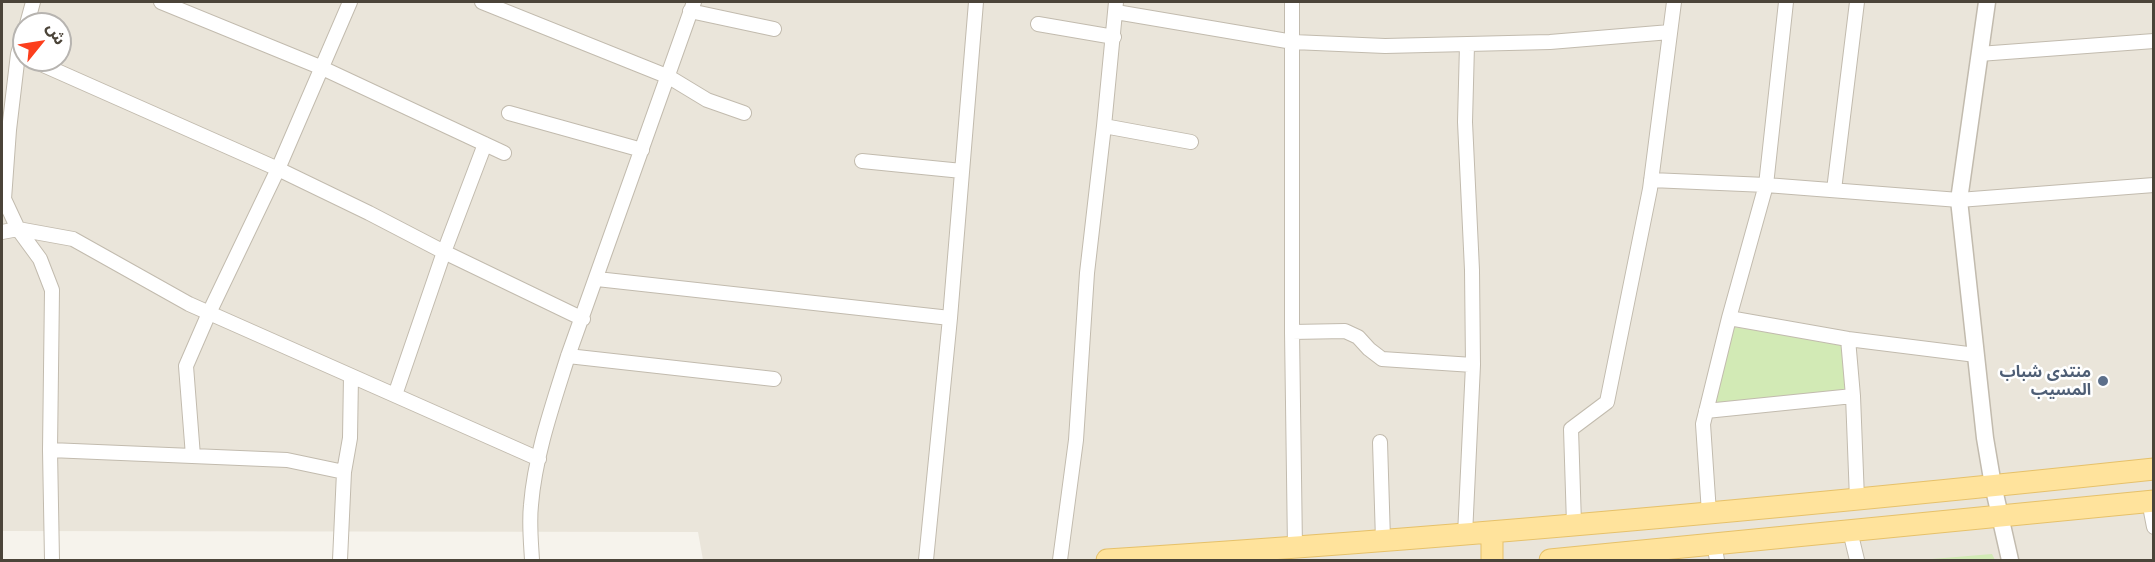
<!DOCTYPE html>
<html>
<head>
<meta charset="utf-8">
<style>
  body { margin:0 }
  #map { position:relative; width:2155px; height:562px; overflow:hidden; background:#f6f3ec; font-family:Montserrat,"Noto Sans Arabic",sans-serif }
  canvas { display:block }
  .frame { position:absolute; inset:0; border:3px solid #4b4439; pointer-events:none }
  .north { position:absolute; left:12px; top:12px; width:60px; height:60px; box-sizing:border-box; background:#fff; border:2px solid #b7b4b0; border-radius:50%; rotate:60deg; font-size:16px; font-weight:700; line-height:24px; text-align:center; color:#4b4439 }
  .north::after { content:''; display:block; margin:auto; width:21px; height:27px; background:#fc3f1d; clip-path:polygon(50% 0,100% 100%,50% 72%,0 100%) }
</style>
</head>
<body>
<div id="map">
<canvas width="2155" height="562"></canvas>
<div class="frame"></div>
<div class="north">ش</div>
</div>
<script>
const g = document.querySelector('canvas').getContext('2d');
g.lineJoin = 'round';
function fill(path, color) {
  g.fillStyle = color;
  g.fill(path, 'evenodd');
}
function trace(path, color, width, dash) {
  g.strokeStyle = color;
  g.lineWidth = width;
  g.lineCap = dash ? 'butt' : 'round';
  g.setLineDash(dash || []);
  g.stroke(path);
}
function label(font, color, halo, rows, align = 'center') {
  g.font = font + ' Montserrat,"Noto Sans Arabic",sans-serif';
  g.lineWidth = 5;
  g.setLineDash([]);
  g.textBaseline = 'middle';
  g.strokeStyle = halo;
  g.fillStyle = color;
  for (const [text, x, y, turn = 0] of rows) {
    g.save();
    g.translate(x, y);
    g.rotate((+turn || 0) * Math.PI / 180);
    g.textAlign = isNaN(turn) ? turn : align;
    if (halo) g.strokeText(text, 0, 0);
    g.fillText(text, 0, 0);
    g.restore();
  }
}
fill(new Path2D(`
  M2,2H2153V560H703L698,532L2,531ZM24,24H60V60H24Z`), '#eae5da');
fill(new Path2D(`
  M1733,327L1843,342L1847,393L1710,407Z
  M1992,554L1995,560H1920Z`), '#d2eab5');
const minor = new Path2D(`
  M161,2L320,67L504,153
  M482,2L669,77L707,100L744,113
  M1292,2V332L1295,548
  M690,11L774,29
  M1116,12L1293,42L1385,46L1550,42L1670,32
  M27,24L33,2
  M1038,24L1114,37
  M24,34L18,54L9,130L4,199L18,229L40,259L52,290L50,450L52,560
  M1979,54L2154,41
  M32,60L278,169L369,213L444,252L583,319
  M509,113L642,150
  M1104,126L1191,142
  M862,161L962,171
  M1651,180L1766,185L1959,200L2154,185
  M1834,190L1857,2
  M2,232L18,229L73,239L189,304L539,459
  M597,279L950,318
  M1729,318L1848,339L1976,355
  M1292,332L1345,331L1358,337L1369,349L1382,359L1473,365
  M1848,339L1853,396L1857,499
  M568,356L774,379
  M395,395L444,252L485,144
  M1706,411L1853,396
  M1380,442L1383,540
  M50,450L287,460L344,472
  M193,456L186,366L209,313L278,169L350,2
  M2149,501L2154,527
  M1709,513L1703,424L1729,318L1766,185L1786,2
  M1574,524L1571,429L1607,402L1650,189L1674,2
  M1850,531L1857,560
  M1465,535L1473,365L1472,270L1465,122L1467,45
  M1714,544L1717,560
  M340,560L344,472L350,438L351,376
  M532,560C531,542 529,523 531,505C535,455 553,404 568,356L694,2
  M926,560L950,318L976,2
  M1060,560L1076,440L1087,273L1104,126L1116,2`);
const tertiary = new Path2D(`
  M1987,2L1959,200L1985,438L1993,485L2010,560`);
const primary = new Path2D(`
  M1492,532V560
  M1107,560C1456,538 1805,506 2154,469
  M1550,560L2154,501`);
trace(minor, '#c2bbae', 16);
trace(tertiary, '#c2bbae', 19);
trace(primary, '#e6c16a', 23);
trace(minor, '#fff', 14);
trace(tertiary, '#fff', 16);
trace(primary, '#ffe39c', 21);
for (const [x, y, r, color] of [
  [2103,381,6,"#5c6f8a"]
]) {
  const dot = new Path2D();
  dot.arc(x, y, r, 0, 2 * Math.PI);
  g.fillStyle = color;
  g.fill(dot);
  trace(dot, '#fff', 2);
}
label('bold 16px', '#4e5e75', '#fff', [
  ["منتدى شباب",2091,372],
  ["المسيب",2091,390]
], 'right');
</script>
</body>
</html>
